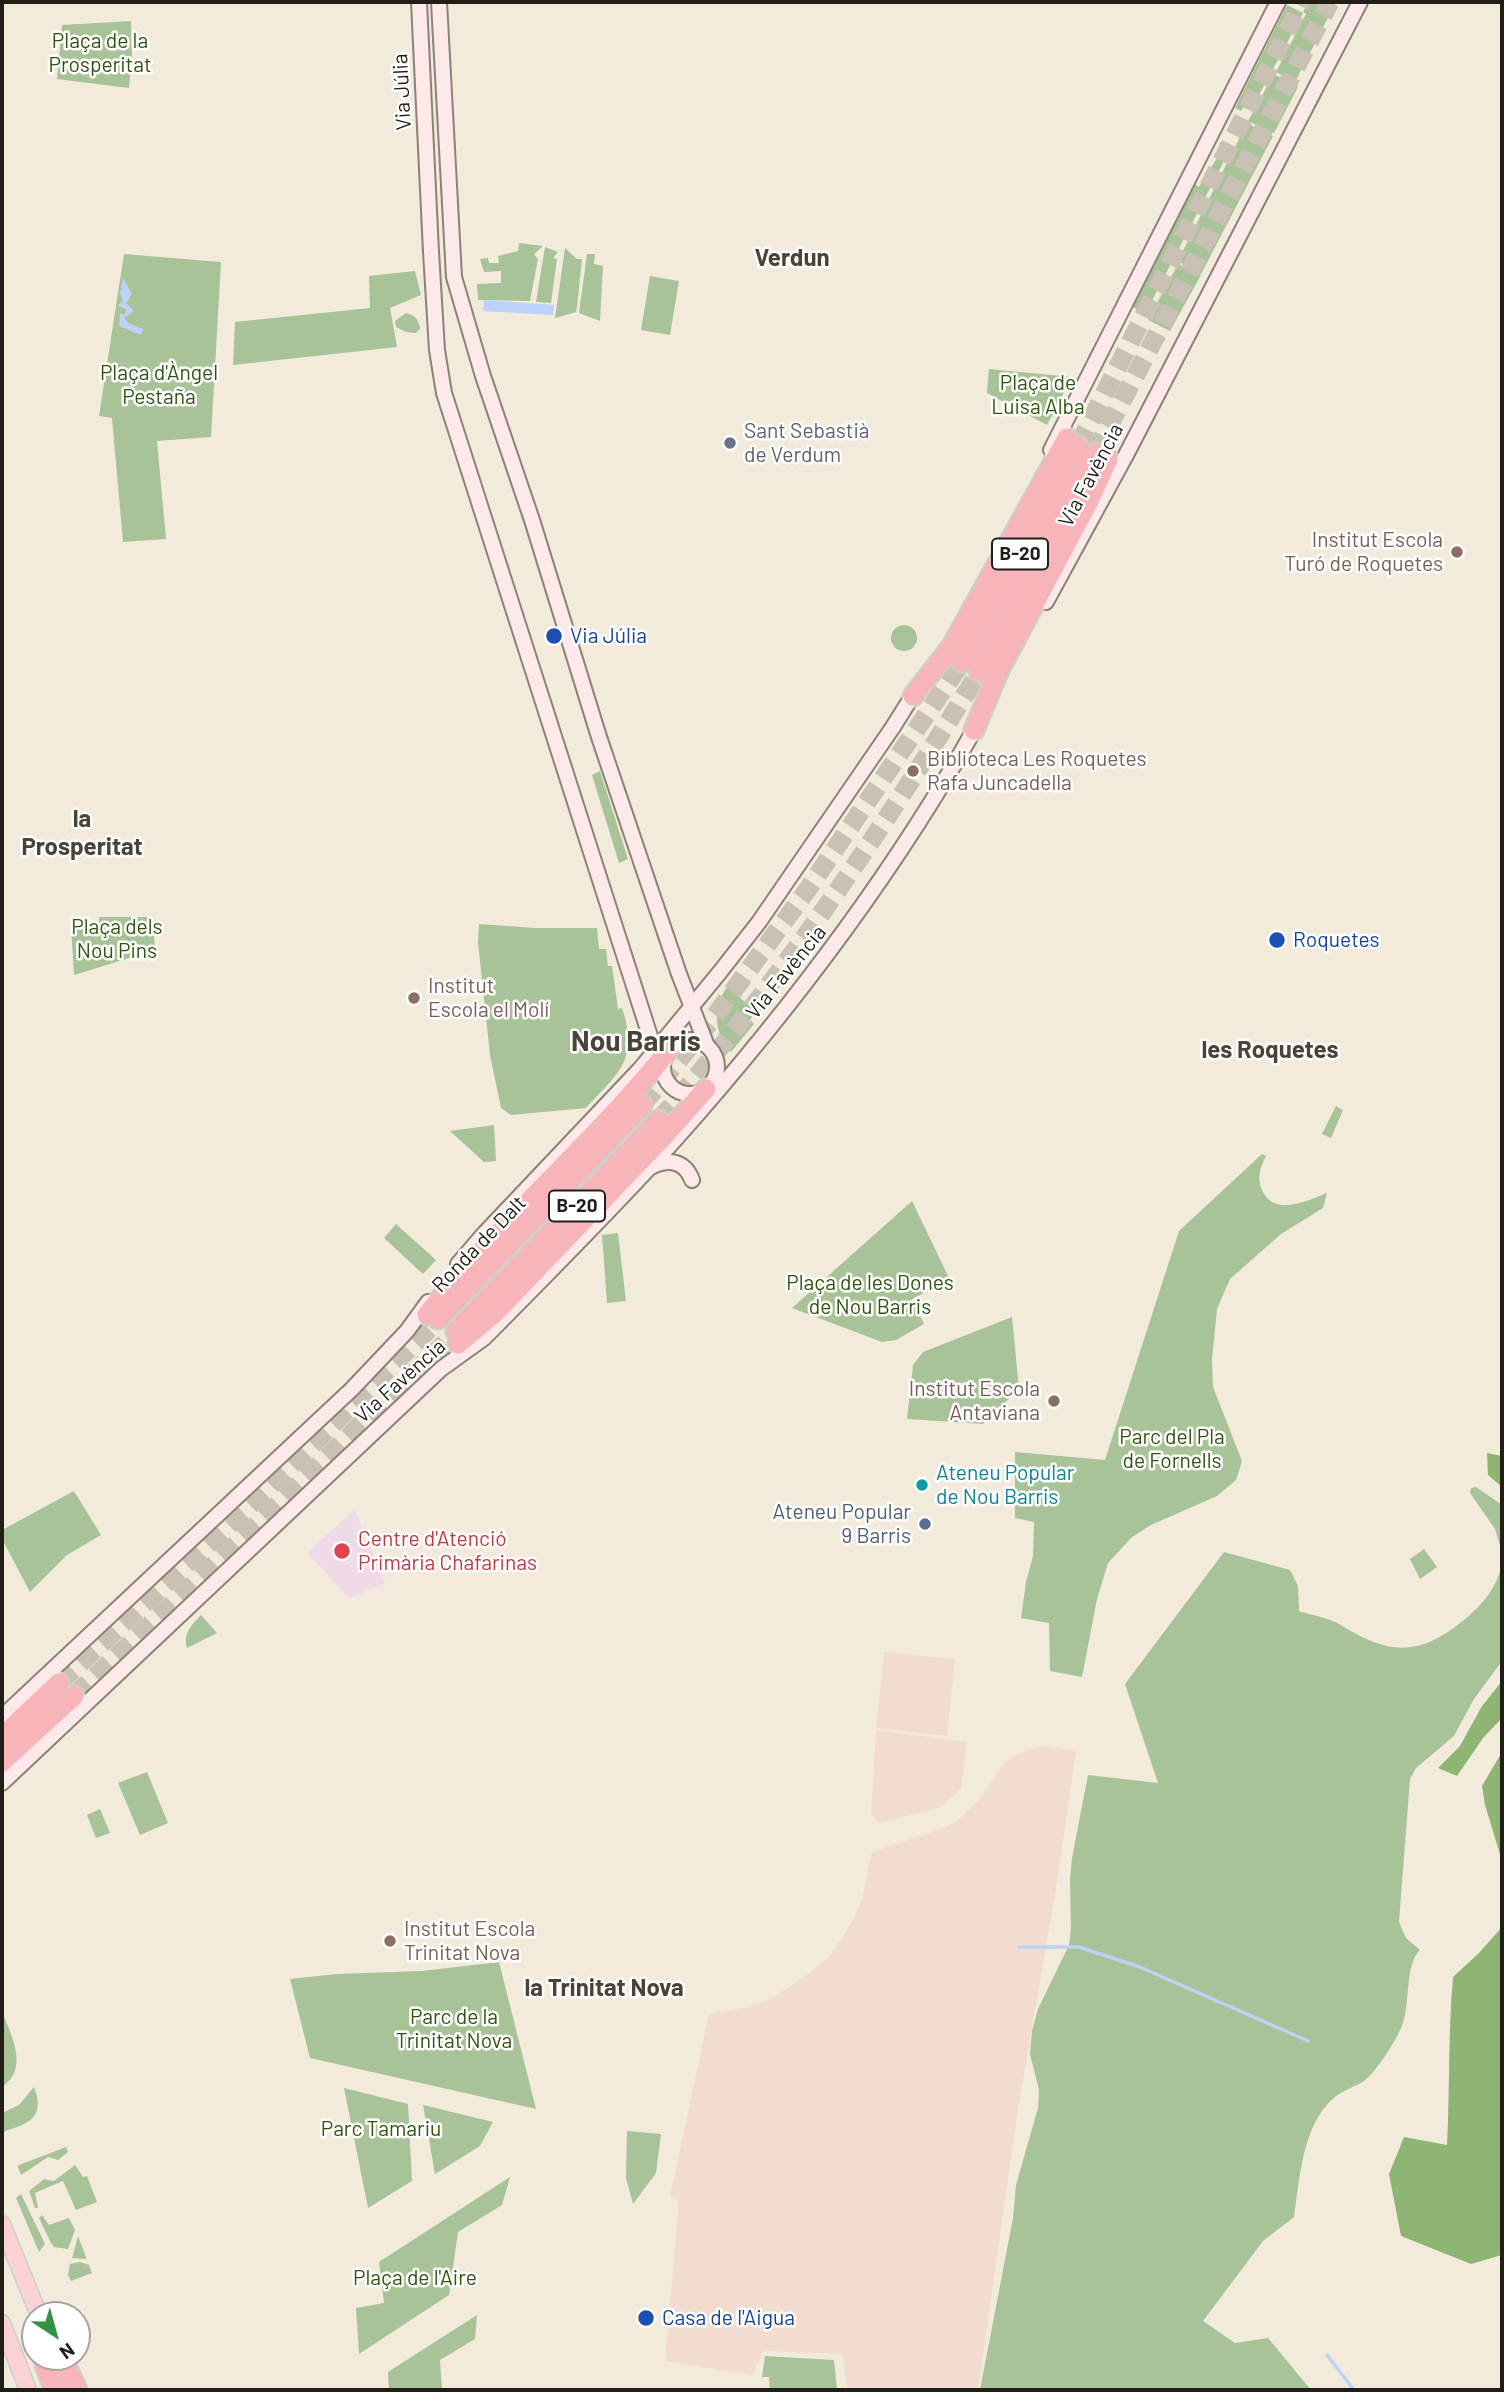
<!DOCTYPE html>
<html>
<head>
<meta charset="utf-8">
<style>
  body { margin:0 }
  #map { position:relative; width:1504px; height:2392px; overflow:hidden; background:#f2eadb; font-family:Barlow,sans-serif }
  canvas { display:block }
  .frame { position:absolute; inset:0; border:4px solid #211e18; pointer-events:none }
  .north { position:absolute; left:21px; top:2301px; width:70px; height:70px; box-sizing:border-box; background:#fff; border:2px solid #a6a5a3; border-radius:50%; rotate:144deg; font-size:19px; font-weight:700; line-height:28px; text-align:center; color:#211e18 }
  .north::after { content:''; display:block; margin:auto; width:24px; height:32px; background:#359244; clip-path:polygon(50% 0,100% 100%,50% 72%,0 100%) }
</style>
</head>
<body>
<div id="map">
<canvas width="1504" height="2392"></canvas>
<div class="frame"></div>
<div class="north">N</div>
</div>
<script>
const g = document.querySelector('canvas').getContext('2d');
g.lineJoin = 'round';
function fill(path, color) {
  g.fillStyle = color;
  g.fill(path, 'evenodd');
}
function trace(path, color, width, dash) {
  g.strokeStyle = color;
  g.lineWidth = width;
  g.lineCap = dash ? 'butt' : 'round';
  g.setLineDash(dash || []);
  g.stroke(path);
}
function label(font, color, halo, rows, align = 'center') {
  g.font = font + ' Barlow,sans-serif';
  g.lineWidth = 5;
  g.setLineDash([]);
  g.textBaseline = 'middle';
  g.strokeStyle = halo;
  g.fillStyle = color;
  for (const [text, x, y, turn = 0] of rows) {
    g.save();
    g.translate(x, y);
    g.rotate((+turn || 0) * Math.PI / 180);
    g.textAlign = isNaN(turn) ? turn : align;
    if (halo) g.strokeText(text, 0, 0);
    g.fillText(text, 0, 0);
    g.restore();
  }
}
fill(new Path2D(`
  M884,1652L955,1659L947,1736L876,1728Z
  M876,1730L967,1742L961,1789L939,1808L879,1823L871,1814Z
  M1044,1746L1076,1751L1057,1882L1018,2109L978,2390H847L842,2354L763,2351L752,2375L665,2361L679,2200L670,2197L709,2014L750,2007L774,1997L810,1973L831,1955L854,1919L862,1899L872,1852L944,1828L958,1820L981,1798L1002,1766L1011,1757L1030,1749Z`), '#f2dccf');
fill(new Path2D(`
  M355,1510L386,1586L384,1584L349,1598L308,1554L314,1546Z`), '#f0dae7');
fill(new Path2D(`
  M1308,2H1316L1332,10L1295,82L1276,72L1306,14L1303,12Z
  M1287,5L1303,13L1253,106L1243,108L1241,111L1235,108Z
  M131,21L132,54L129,88L57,79L62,25Z
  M1274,74L1298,87L1274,133L1248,121Z
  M1247,123L1273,136L1201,274L1178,261Z
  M1217,158L1224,161L1145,314L1133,307L1195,184L1199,187Z
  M519,243L543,246L534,254L538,259L530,301L478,300L477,284L501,283V271L484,272L480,259L488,258L489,263H499L498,256L518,251Z
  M545,247L558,252L553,258L557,259L551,303L536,302Z
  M565,248L577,259H582L577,307L576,312L555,318Z
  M124,254L221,262L211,437L157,441L166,539L123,542L112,418L99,416Z
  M587,254H595L594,264L603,266L600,321L579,313Z
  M1178,264L1201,275L1170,331L1148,320Z
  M415,271L421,295L390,308L397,347L233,365L235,322L370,308L369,276Z
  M650,276L679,281L670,335L641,330Z
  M406,313C414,315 419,319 420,329L416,333L406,332L396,327L395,321Z
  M989,369L1072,377L1047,425L987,393Z
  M891 638a13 13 0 1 1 26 0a13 13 0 1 1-26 0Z
  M600,771L628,859L619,863L592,775Z
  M99,917H153L155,950L74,975L71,926L99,925Z
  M479,924L535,928H597L599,949H606L608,966H612L618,1009L622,1008C639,1060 620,1071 586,1108L511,1115L501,1108L490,1055L478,942Z
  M727,987L756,1011L750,1020L754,1024L731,1052C714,1032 712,1009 727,987Z
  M1336,1106L1343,1110L1331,1138L1322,1134Z
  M494,1125L496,1161L484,1162L450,1131Z
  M1262,1154L1266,1156C1260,1168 1256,1179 1263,1192C1276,1217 1308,1200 1327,1193L1323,1208L1281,1234L1230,1279L1217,1309L1212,1360L1213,1387L1242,1461L1236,1480L1217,1496L1151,1525L1132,1537L1108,1563L1097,1599L1082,1677L1050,1671L1049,1623L1021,1618L1026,1582L1033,1556L1034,1522L1015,1518V1452L1105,1460L1179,1231Z
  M912,1201L950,1280L912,1299L924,1324L896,1340L882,1342L792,1308Z
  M396,1224L436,1260L423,1274L384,1238Z
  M618,1233L626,1301L607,1303L602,1235Z
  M1012,1317L1019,1389L983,1424L907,1419L913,1365L923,1352Z
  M1476,1487L1502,1505V1552L1495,1529L1470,1493L1471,1488Z
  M74,1491L101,1535L67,1555L30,1592L2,1539V1530Z
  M1424,1549L1437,1567L1420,1579L1410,1559Z
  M1224,1552L1290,1570L1298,1586L1299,1611C1312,1615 1329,1618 1341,1625C1388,1655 1419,1657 1464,1620C1483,1604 1498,1587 1502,1562V1661L1474,1699L1454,1736L1416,1768L1410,1779L1399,1922L1406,1938L1420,1950C1404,1965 1411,2007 1401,2028C1395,2042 1376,2072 1364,2081C1355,2087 1343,2090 1335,2097C1302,2124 1300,2178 1294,2217L1263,2241L1203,2321L1235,2343L1268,2338L1311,2390H980L1013,2218L1016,2185L1038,2108L1039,2090L1030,2054L1032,2031L1038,2009L1069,1945L1071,1928L1070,1879L1072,1858L1088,1775L1158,1783L1125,1684Z
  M201,1615L217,1633L187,1648C183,1634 191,1625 201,1615Z
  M147,1772L168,1823L140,1835L118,1783Z
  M100,1809L110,1833L96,1838L87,1815Z
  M499,1962L536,2109L310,2058L290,1979L337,1974L422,1971Z
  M2,2012C12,2036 29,2069 2,2087Z
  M34,2087C46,2118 28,2124 2,2132V2113L19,2105Z
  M344,2088L408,2104L412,2181L368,2208Z
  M423,2105L493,2122L480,2146L435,2174Z
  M627,2131L661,2134L656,2173L633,2204L626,2178Z
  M66,2147L68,2152L58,2160L48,2157L21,2175L18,2167L19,2165Z
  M75,2165L83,2177L87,2176L97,2202L76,2210L63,2181L35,2193L38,2208H35L29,2191L44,2179L54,2181Z
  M510,2177L502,2205L458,2232L449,2295L359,2354L356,2308L384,2303L379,2262Z
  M21,2194L45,2244L39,2252L16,2198Z
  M42,2215L49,2225L69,2218L75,2230L68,2249L54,2247L51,2243L39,2218Z
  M78,2236L86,2257V2259L72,2258Z
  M80,2262L89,2265L92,2273L71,2281L68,2275L70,2264Z
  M477,2315L475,2339L440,2360L442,2390H389L388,2372Z
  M765,2356L834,2360L837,2390H770L769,2377H762Z`), '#a9c399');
fill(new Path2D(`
  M1487,1453L1502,1456V1487L1488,1475Z
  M1502,1681V1718L1483,1738L1457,1776L1438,1768L1460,1746L1482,1706Z
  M1502,1752V1861L1485,1805L1482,1786Z
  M1502,1927V2255L1471,2264L1401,2236L1389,2174L1404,2137L1447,2145C1450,2089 1448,2033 1453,1977L1479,1953Z`), '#8eb574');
fill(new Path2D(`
  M123,278L132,294L126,303L134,311L124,318L128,323L143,329L141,335L119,326L120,314H125L126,309L118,306L123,300L120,294Z
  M484,300L554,305L553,315L483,311Z`), '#bcd2f9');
trace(new Path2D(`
  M1019,1947H1079L1140,1967L1308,2041
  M1327,2355L1354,2390`), '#bcd2f9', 3.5);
trace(new Path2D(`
  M1078,446L1302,2
  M1095,453L1330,2
  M642,1105L714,1017L808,889L962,662
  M659,1120C781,982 883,829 979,672
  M59,1683L256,1500L435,1323
  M74,1696L265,1517L451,1337`), '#c8c1b4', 19, [19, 10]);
const secondary = new Path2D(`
  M419,2L431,252L437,350L444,393L657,1058
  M439,2L454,277L483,376L532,520L599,737L679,974L707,1046
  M1051,450L1278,2
  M1046,602L1125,457L1360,2
  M663 1067a27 27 0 1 1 54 0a27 27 0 1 1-54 0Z
  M651,1167C669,1158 685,1161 692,1180
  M458,1264L482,1236L641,1068L720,972L759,922L893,727L918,687
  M2,1717L352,1389L407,1331L428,1302
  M2,1783L441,1369L484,1338L500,1322C558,1263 617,1204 673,1142C787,1014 894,874 978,723`);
const primary = new Path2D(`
  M2,2224L39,2315
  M2,2323L28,2390`);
const highway = new Path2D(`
  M962,662L1078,446
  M979,672L1095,453
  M913,696L952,646L1067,438
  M974,730L999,670L1090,499L1108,459
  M427,1315C501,1221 593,1144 668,1051
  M438,1319L642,1105
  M456,1332L659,1120
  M458,1344L496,1312L665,1135L706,1089
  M2,1737L59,1683
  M2,1762L74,1696
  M44,2357L45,2365L55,2390
  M62,2357L77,2390`);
trace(secondary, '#8b8376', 18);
trace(primary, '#cececc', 19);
trace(highway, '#cececc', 23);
trace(secondary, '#fde8ea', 14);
trace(primary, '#fad2d5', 16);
trace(highway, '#f7b4b9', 19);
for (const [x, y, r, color] of [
  [730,443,7,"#6b7280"],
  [1457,552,7,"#8d6e63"],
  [554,636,9,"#1a4fb4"],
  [913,771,7,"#8d6e63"],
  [1277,940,9,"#1a4fb4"],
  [414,998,7,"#8d6e63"],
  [1054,1401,7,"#8d6e63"],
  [922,1485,7,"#0f9aa8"],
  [925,1524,7,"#5c6f8a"],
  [342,1551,9,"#e0444e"],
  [390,1941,7,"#8d6e63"],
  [646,2318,9,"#1a4fb4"]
]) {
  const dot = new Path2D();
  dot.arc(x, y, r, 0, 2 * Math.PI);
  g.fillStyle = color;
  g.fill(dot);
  trace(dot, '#fff', 2.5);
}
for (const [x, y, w] of [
  [1020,554,56],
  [577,1206,56]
]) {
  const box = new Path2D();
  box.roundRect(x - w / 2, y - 15.5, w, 31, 5);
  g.fillStyle = '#fff';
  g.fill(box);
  trace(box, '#211e18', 2);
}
label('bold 19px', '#211e18', null, [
  ["B-20",1020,554],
  ["B-20",577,1206]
]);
label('21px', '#30530e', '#fff', [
  ["Plaça de la",100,41],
  ["Prosperitat",100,65],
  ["Plaça d'Àngel",159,373],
  ["Pestaña",159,397],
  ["Plaça de",1038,383],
  ["Luisa Alba",1038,407],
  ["Plaça dels",117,927],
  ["Nou Pins",117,951],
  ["Plaça de les Dones",870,1283],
  ["de Nou Barris",870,1307],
  ["Parc del Pla",1172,1437],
  ["de Fornells",1172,1461],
  ["Parc de la",454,2017],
  ["Trinitat Nova",454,2041],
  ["Parc Tamariu",381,2129],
  ["Plaça de l'Aire",415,2278]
]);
label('21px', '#211e18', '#fff', [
  ["Via Júlia",402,92,-93],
  ["Via Favència",1091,475,-62],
  ["Via Favència",786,972,-51],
  ["Ronda de Dalt",479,1244,-46],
  ["Via Favència",400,1381,-42]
]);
label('21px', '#5b616d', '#fff', [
  ["Sant Sebastià",744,431],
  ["de Verdum",744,455]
], 'left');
label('21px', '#785e54', '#fff', [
  ["Institut Escola",1443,540,"right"],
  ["Turó de Roquetes",1443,564,"right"],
  ["Biblioteca Les Roquetes",927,759],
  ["Rafa Juncadella",927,783],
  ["Institut",428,986],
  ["Escola el Molí",428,1010],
  ["Institut Escola",1040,1389,"right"],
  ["Antaviana",1040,1413,"right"],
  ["Institut Escola",404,1929],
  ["Trinitat Nova",404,1953]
], 'left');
label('21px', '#164399', '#fff', [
  ["Via Júlia",570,636],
  ["Roquetes",1293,940],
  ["Casa de l'Aigua",662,2318]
], 'left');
label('21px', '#0d838f', '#fff', [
  ["Ateneu Popular",936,1473],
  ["de Nou Barris",936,1497]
], 'left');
label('21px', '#4e5e75', '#fff', [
  ["Ateneu Popular",911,1512],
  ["9 Barris",911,1536]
], 'right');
label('21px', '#be3a42', '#fff', [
  ["Centre d'Atenció",358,1539],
  ["Primària Chafarinas",358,1563]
], 'left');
label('bold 24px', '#4a4438', '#fff', [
  ["Verdun",792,258],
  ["la",82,819],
  ["Prosperitat",82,847],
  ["les Roquetes",1270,1050],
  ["la Trinitat Nova",604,1988]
]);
label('bold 28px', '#4a4438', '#fff', [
  ["Nou Barris",636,1042]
]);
</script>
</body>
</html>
